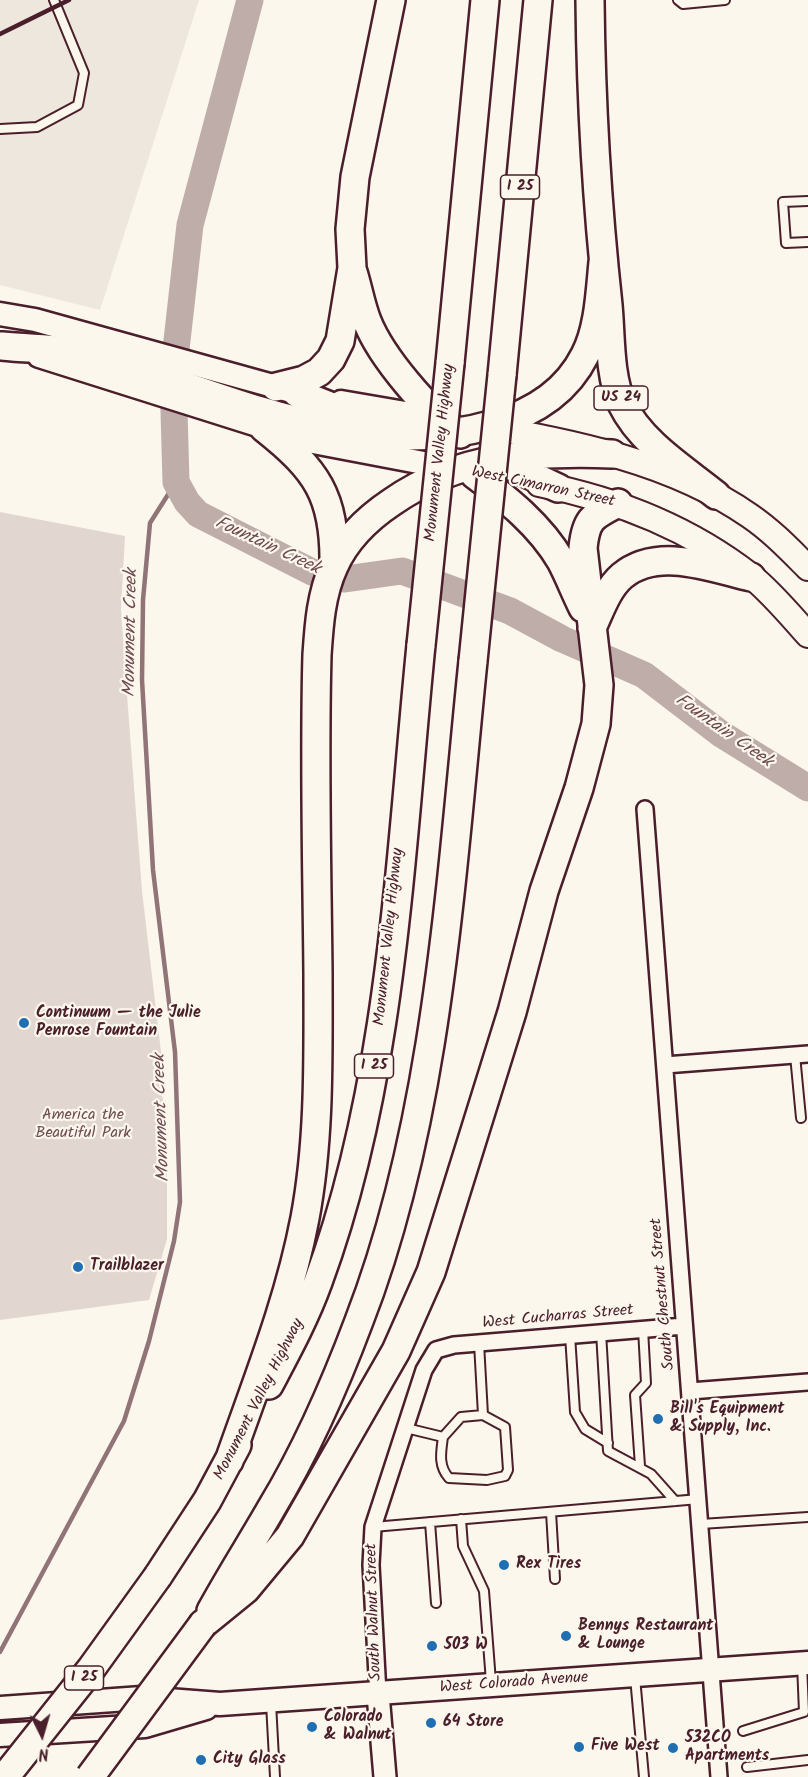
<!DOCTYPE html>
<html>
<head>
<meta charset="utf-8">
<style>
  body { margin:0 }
  #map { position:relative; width:808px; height:1777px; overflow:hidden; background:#fbf7ec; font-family:Kalam,sans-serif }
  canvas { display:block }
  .north { position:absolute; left:12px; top:1705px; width:60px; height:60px; -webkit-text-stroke:4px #fbf7ec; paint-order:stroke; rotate:175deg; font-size:16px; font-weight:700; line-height:24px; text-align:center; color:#4a1f2b }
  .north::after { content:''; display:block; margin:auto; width:21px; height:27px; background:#4a1f2b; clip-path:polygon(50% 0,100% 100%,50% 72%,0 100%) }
</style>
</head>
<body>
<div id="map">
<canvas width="808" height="1777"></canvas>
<div class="north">N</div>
</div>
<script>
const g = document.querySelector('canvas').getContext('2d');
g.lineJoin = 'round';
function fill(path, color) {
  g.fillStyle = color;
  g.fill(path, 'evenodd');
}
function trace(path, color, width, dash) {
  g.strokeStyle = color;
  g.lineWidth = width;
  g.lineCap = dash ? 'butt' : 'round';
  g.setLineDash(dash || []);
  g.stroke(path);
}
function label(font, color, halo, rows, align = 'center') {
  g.font = font + ' Kalam,sans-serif';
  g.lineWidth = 4.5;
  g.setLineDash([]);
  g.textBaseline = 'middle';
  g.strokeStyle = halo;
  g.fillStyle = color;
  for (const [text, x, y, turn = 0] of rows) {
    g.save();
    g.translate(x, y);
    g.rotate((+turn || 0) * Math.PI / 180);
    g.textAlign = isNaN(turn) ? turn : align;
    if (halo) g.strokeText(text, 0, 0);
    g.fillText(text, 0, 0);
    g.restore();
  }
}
fill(new Path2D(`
  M0,0H199L100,310L0,285Z`), '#eee7de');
fill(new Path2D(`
  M0,512L125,536L121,609L126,682L142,891L161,1052L162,1096L167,1111V1239L149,1300L0,1320Z`), '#e2d7d0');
trace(new Path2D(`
  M0,1652L124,1421L149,1341L174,1241L180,1202L175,1052L153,870L142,680L143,600L150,523L176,482`), '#907477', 4.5);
trace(new Path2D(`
  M250,0L190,225L173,376L176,482L187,502L198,514L312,572L345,579L402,571L510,611L562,639L644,675L721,734L808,788`), '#bfadaa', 27);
const service = new Path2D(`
  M678,0L683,4L725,0
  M0,129L37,127L78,105L84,73L54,0
  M808,201L783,202L786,243L808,242
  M795,1055L801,1118
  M601,1332L608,1451L651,1474L675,1501
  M570,1335L575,1412L585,1429L608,1443
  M406,1428L443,1437C441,1452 438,1466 449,1478L487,1480L505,1476L508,1470L505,1427L483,1415L479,1343
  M443,1437L461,1417L483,1415
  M640,1466L635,1395L646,1383L643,1329
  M551,1512L555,1579
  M461,1519L463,1546L484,1591L491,1682
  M430,1522L436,1603
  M701,1524L808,1517
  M373,1527L699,1499
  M635,1677L644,1777
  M271,1703L275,1777
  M743,1731L804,1712L802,1664
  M747,1767L808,1760`);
const minor = new Path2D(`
  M645,809L719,1777
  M665,1065L808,1054
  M690,1391L808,1382
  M378,1694L371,1565L373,1527L424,1370L436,1350L454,1345L684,1326`);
const secondary = new Path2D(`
  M378,1694L385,1777`);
const primary = new Path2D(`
  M0,314L35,320L291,391
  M39,356L308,441L455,469
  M341,402L440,419
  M0,1708L142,1698L220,1704L808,1663
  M0,1735L145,1726L206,1708`);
const trunk = new Path2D(`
  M482,426C574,443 671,461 750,516C772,531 790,550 808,568
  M539,484C616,499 688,527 751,576C772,593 790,615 808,635`);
const motorway = new Path2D(`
  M590,0C591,102 597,204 608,305C611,336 609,375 622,404C641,443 684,469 716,495
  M353,272C358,288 361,306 367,321C381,357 429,413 460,434
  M2,346C30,349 61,348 88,354C119,361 149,373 179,384C281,419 386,456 494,424C533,413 566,393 585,355C599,328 600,292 603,262
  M450,363L485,0
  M502,375L538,0
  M276,387L304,380L319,372L331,359L340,341L352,268L350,229L355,177L391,0
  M297,393L388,429
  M264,428C317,470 335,496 334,564
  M494,458L558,488
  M475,475C507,499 540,525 561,561C569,576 575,592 583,608
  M592,628C600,611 607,589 622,576C658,546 712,568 751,577
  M269,1385C287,1351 305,1318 318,1282C392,1082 400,856 421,645
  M229,1461C257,1381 289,1302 305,1218C320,1138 318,1055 318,974C317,868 314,761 317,655C319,625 321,594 334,566C346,539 368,518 392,502C458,456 533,451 612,454
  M158,1576L207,1501L237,1445
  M211,1611C230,1576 252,1542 272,1507C307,1449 335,1385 359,1321C438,1118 451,876 473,661
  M203,1624L246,1589L290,1536L396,1351L431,1272L512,1012L544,891L579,788L596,724L599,685L583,548C586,518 593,516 618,503`);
trace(service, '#4a1f2b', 12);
trace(minor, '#4a1f2b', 20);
trace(secondary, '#4a1f2b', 26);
trace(primary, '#4a1f2b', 27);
trace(trunk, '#4a1f2b', 28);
trace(motorway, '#4a1f2b', 32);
trace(service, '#fbf7ec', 8);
trace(minor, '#fbf7ec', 15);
trace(secondary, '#fbf7ec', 21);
trace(primary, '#fbf7ec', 22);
trace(trunk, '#fbf7ec', 24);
trace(motorway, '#fbf7ec', 27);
trace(new Path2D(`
  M0,34L69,0`), '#4a1f2b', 4.5);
const motorwayBridge = new Path2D(`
  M421,645L450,363
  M473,661L502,375
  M5,1777L91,1669L158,1576
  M90,1777L203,1624`);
trace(motorwayBridge, '#4a1f2b', 32, []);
trace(motorwayBridge, '#fbf7ec', 27);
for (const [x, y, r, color] of [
  [24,1023,6,"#1f6fb2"],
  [78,1267,6,"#1f6fb2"],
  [658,1419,6,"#1f6fb2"],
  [504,1565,6,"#1f6fb2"],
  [566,1636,6,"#1f6fb2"],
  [432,1646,6,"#1f6fb2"],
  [431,1723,6,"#1f6fb2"],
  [312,1727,6,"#1f6fb2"],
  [579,1747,6,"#1f6fb2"],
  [673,1748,6,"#1f6fb2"],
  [201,1760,6,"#1f6fb2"]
]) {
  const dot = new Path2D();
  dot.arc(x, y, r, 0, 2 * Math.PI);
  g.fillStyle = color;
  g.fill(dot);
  trace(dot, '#fbf7ec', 2);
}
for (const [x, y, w] of [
  [520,187,39],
  [621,398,54],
  [374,1066,39],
  [84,1678,39]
]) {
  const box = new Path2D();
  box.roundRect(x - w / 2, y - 12, w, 24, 4.5);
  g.fillStyle = '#fbf7ec';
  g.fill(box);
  trace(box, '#4a1f2b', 1.5);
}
label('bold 15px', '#4a1f2b', null, [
  ["I 25",520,187],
  ["US 24",621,398],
  ["I 25",374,1066],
  ["I 25",84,1678]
]);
label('16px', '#4a1f2b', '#fbf7ec', [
  ["Monument Valley Highway",441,453,-84],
  ["West Cimarron Street",543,488,12],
  ["Monument Valley Highway",390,937,-84],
  ["South Chestnut Street",664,1294,-95],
  ["West Cucharras Street",558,1318,-5],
  ["Monument Valley Highway",260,1400,-63],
  ["South Walnut Street",375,1612,-92],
  ["West Colorado Avenue",514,1684,-4]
]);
label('bold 16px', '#4a1f2b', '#fbf7ec', [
  ["Continuum — the Julie",36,1014],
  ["Penrose Fountain",36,1032],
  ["Trailblazer",90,1267],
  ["Bill's Equipment",670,1410],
  ["& Supply, Inc.",670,1428],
  ["Rex Tires",516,1565],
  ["Bennys Restaurant",578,1627],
  ["& Lounge",578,1645],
  ["503 W",444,1646],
  ["Colorado",324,1718],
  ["& Walnut",324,1736],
  ["64 Store",443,1723],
  ["532CO",685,1739],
  ["Apartments",685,1757],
  ["Five West",591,1747],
  ["City Glass",213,1760]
], 'left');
label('16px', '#704d54', '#fbf7ec', [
  ["America the",83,1116],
  ["Beautiful Park",83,1134]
]);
label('italic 18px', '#6d4a51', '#fbf7ec', [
  ["Fountain Creek",267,547,25],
  ["Monument Creek",132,633,-89],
  ["Fountain Creek",723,732,35],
  ["Monument Creek",163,1118,-92]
]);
</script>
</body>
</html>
